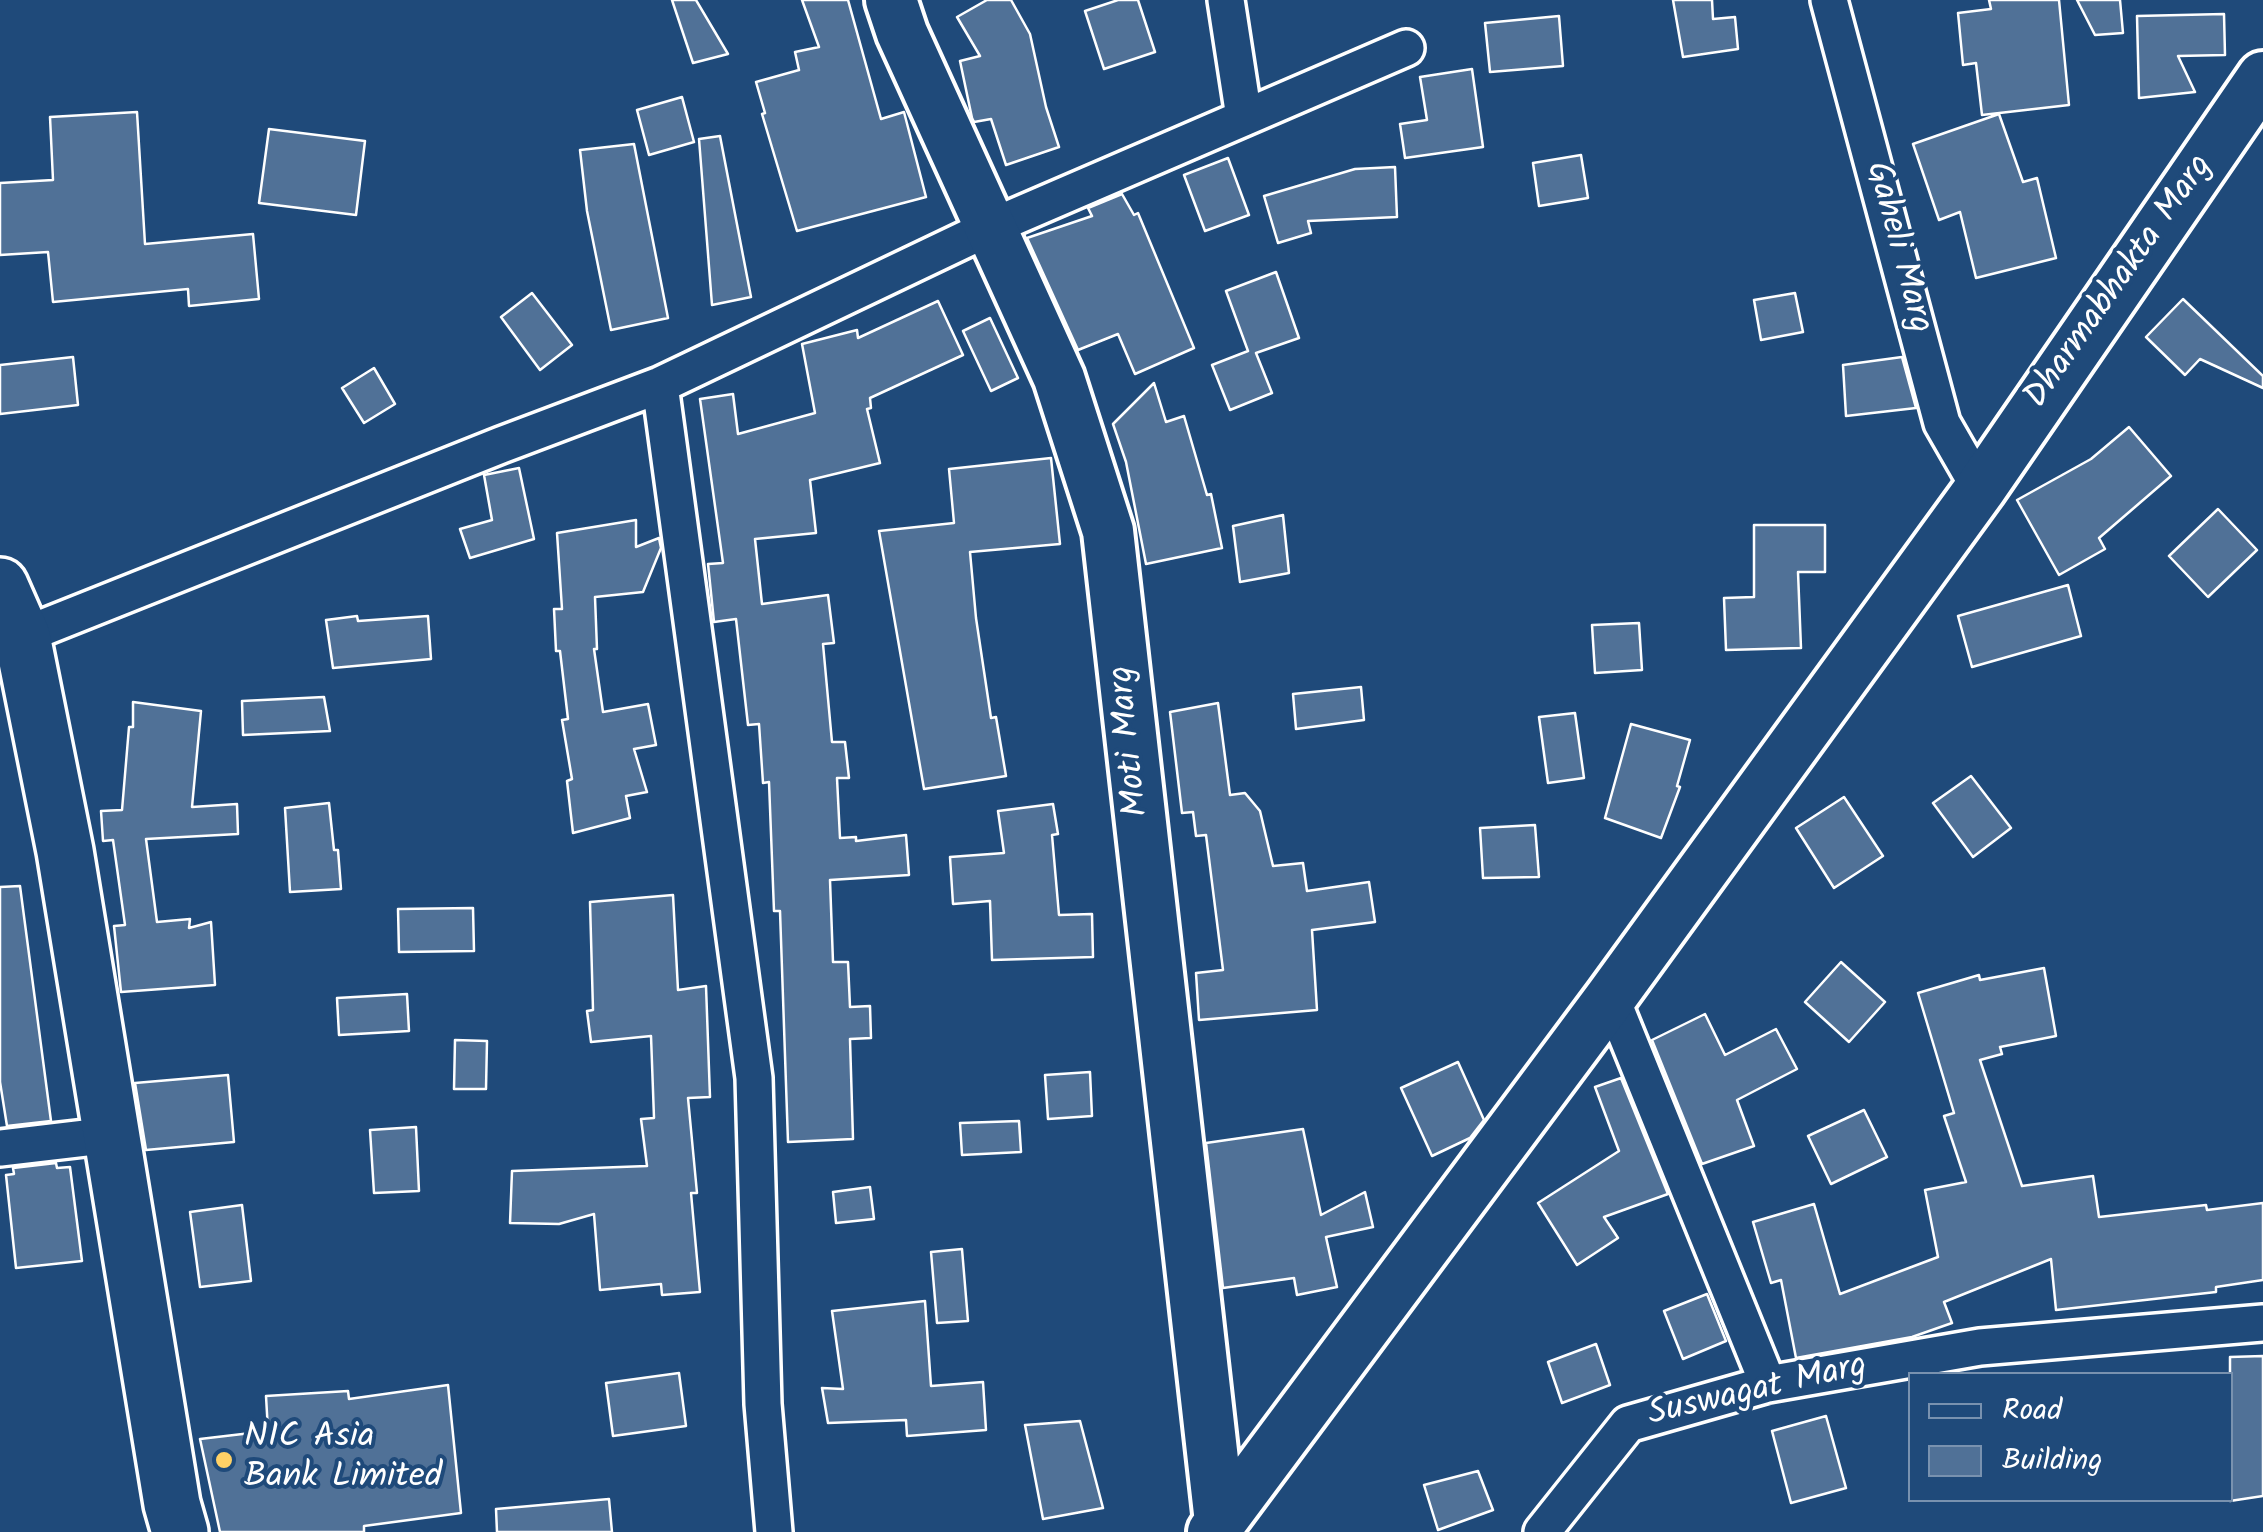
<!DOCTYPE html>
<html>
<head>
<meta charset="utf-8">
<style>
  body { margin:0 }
  #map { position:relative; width:2263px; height:1532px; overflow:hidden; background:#1f4a7a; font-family:Kalam,sans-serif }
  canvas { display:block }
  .legend { position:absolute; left:1908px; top:1372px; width:325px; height:130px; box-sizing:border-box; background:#1f4a7a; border:2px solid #7992af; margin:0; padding:12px 18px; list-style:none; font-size:30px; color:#fff }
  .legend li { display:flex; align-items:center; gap:20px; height:50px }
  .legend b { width:50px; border:2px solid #7992af }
</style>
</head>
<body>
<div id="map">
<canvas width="2263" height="1532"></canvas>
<ul class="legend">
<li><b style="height:12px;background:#1f4a7a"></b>Road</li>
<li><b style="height:28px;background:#507197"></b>Building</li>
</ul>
</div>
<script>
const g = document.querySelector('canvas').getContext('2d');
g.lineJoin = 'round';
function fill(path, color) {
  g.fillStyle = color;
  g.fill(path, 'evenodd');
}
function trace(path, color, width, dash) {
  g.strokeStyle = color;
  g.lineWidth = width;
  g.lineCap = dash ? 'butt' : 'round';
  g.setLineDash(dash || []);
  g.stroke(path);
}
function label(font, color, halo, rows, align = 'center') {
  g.font = font + ' Kalam,sans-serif';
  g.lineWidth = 8;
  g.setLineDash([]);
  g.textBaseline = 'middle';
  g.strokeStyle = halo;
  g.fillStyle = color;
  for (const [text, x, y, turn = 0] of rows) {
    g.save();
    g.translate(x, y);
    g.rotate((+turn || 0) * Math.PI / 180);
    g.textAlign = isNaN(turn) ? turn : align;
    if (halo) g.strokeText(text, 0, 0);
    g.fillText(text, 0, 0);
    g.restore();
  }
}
const building = new Path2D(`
  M672,0H696L728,54L693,63Z
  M802,0H848L881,119L904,112L926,197L797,231L762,114L765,113L756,82L799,70L795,52L819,47Z
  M987,0H1011L1030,34L1046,107L1059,147L1006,165L991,119L974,122L972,118L960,61L980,56L957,17Z
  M1118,0H1138L1155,52L1104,69L1085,11Z
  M1673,0H1712L1713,19L1735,17L1738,49L1683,57Z
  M1989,0H2059L2069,105L1982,115L1976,63L1963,65L1958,13L1991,9Z
  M2077,0H2120L2123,33L2095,35Z
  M2224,14L2225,55L2178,56L2195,92L2139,98L2137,16Z
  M1559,16L1563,66L1490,72L1485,23Z
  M1472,69L1483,147L1405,158L1400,124L1427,120L1420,77Z
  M682,97L694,142L649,155L637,110Z
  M137,112L145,244L253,234L259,299L189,306L188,289L53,302L48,252L0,255V183L53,180L50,117Z
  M1999,114L2023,182L2037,178L2056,258L1976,278L1960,212L1939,220L1913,144Z
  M269,129L365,141L356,215L259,203Z
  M720,136L751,297L712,305L699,139Z
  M634,144L668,318L611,330L587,211L580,150Z
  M1581,155L1588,198L1539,206L1533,163Z
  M1228,158L1249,215L1205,231L1184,175Z
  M1395,167L1397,217L1308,221L1311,233L1278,243L1264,196L1355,169Z
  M1122,194L1134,215L1138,213L1194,348L1135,374L1118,334L1078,350L1027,238L1092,216L1088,208Z
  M1276,272L1299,338L1256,353L1272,393L1230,410L1212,365L1248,351L1226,291Z
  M532,293L572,345L540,370L501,317Z
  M1795,293L1803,332L1761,340L1754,300Z
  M2183,299L2263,376V388L2200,359L2185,375L2146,337Z
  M938,301L963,355L870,398L871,408L867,409L880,463L810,480L816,533L755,539L762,604L828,595L834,643L823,644L832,742H845L849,778H837L840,838L856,837V841L906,835L909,875L830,880L833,962H848L850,1007L870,1006L871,1038L850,1039L853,1139L788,1142L780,911H774L769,782L763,783L759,724L748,725L736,619L714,622L708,564L723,563L700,399L733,394L738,434L815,413L802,344L857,330L858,338Z
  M990,318L1018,378L991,391L963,331Z
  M73,357L78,405L0,414V365Z
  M1902,357L1916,408L1846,416L1843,365Z
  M374,368L395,404L364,423L342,388Z
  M1154,383L1166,422L1184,416L1207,495L1211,494L1222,548L1146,564L1126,462L1113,424Z
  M2129,427L2171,476L2099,538L2105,549L2059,575L2017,500L2091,459Z
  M1051,458L1060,544L970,552L976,618L991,718L996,717L1006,776L924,789L879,531L954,523L949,469Z
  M519,468L534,539L470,558L460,529L492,520L484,475Z
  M2218,509L2257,550L2208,597L2169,556Z
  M1283,515L1289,573L1240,582L1233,526Z
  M636,520V547L659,538L661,548L643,592L595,597L597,649H594L603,712L648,704L656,745L634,749L647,792L626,796L630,818L573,833L567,781L572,779L562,720L568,719L560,651H556L554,609H562L557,533Z
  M1754,525H1825V572H1798L1801,648L1726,650L1724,598L1754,597Z
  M2068,585L2081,636L1972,667L1958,616Z
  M357,616L358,621L428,616L431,659L333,668L326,620Z
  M1639,623L1642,670L1595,673L1592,625Z
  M1361,687L1364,720L1296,729L1293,694Z
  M324,697L330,731L243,735L242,701Z
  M133,702L201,711L192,807L237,804L238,834L146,839L157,922L190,919L189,928L211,922L215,985L121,992L114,926L125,925L113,840L103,841L101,811L122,810L129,727H133Z
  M1218,703L1230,795L1245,793L1260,811L1273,866L1303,863L1307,891L1369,882L1375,922L1312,930L1317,1010L1199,1020L1196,973L1223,970L1206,835L1196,836L1193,812L1182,813L1170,712Z
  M1575,713L1584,778L1548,783L1539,717Z
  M1631,724L1690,740L1677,786L1680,787L1661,838L1605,818Z
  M1971,776L2011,828L1973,857L1933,803Z
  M1844,797L1883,856L1834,888L1796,828Z
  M329,803L334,850H338L341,889L290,892L285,808Z
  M1053,804L1058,834L1052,835L1059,915L1092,914L1093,957L992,960L990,901L953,904L950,857L1004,853L998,811Z
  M1535,825L1539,877L1483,878L1480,828Z
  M20,886L51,1121L7,1126L0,1082V887Z
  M673,895L678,990L706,986L710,1097L688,1098L697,1193H691L700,1292L662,1295L661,1284L600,1290L594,1214L559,1224L510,1223L512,1171L647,1166L641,1119L654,1118L651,1036L591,1042L587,1011L593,1010L590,902Z
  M473,908L474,951L399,952L398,909Z
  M1841,962L1885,1002L1849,1042L1805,1002Z
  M2044,968L2056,1036L2000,1047L2002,1054L1980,1060L2022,1186L2093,1176L2099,1217L2206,1205L2207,1210L2263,1203V1280L2216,1287V1292L2056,1310L2051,1259L1944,1302L1952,1323L1912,1337L1796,1358L1781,1280L1771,1283L1753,1222L1814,1204L1840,1294L1938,1257L1925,1190L1966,1182L1944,1116L1954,1113L1918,993L1979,975L1980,980Z
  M407,994L409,1031L339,1035L337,998Z
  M1705,1014L1725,1055L1776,1029L1797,1069L1737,1100L1754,1146L1702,1164L1652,1040Z
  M455,1040L487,1041L486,1089H454Z
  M1458,1062L1484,1120L1470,1138L1432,1156L1401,1088Z
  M1090,1072L1092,1116L1048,1119L1045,1075Z
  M228,1075L234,1142L146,1150L135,1083Z
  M1621,1078L1668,1194L1604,1217L1618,1238L1577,1265L1538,1203L1619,1151L1595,1087Z
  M1864,1110L1887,1157L1831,1184L1808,1136Z
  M1019,1121L1021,1152L962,1155L960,1123Z
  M416,1127L419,1191L374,1193L370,1130Z
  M1303,1129L1321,1215L1365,1192L1373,1227L1326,1237L1337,1287L1297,1295L1294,1278L1223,1288L1206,1143Z
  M56,1163L57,1168L70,1167L82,1261L16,1268L6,1175L14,1174L13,1168Z
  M870,1187L874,1219L836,1223L833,1192Z
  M242,1205L251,1281L200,1287L190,1212Z
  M962,1249L968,1321L937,1323L931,1252Z
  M1707,1294L1726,1341L1683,1359L1664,1311Z
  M925,1301L931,1386L983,1382L986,1430L907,1436L906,1420L828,1423L822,1388L843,1389L832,1311Z
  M1596,1344L1610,1385L1562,1403L1548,1362Z
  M2263,1356V1496L2230,1501V1357Z
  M679,1373L686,1426L613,1436L606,1383Z
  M448,1385L461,1513L364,1526V1532H220L200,1439L268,1431L266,1396L348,1391L349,1399Z
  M1826,1416L1846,1488L1791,1503L1772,1431Z
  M1080,1421L1103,1508L1043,1519L1025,1425Z
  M1478,1471L1493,1510L1438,1530L1424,1485Z
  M609,1499L612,1532H497L496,1509Z`);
fill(building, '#507197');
trace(building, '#fff', 2.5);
const street = new Path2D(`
  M1226,0L1244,117
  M1829,0L1942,423L1980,489
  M660,385L754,1078L763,1404L774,1532
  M5,646L22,636L501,445L660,385L991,227L1406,48
  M1611,997L1768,1384
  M0,1148L111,1135
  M1542,1532L1628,1424L1768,1384L1980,1347L2263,1323`);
const secondary = new Path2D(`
  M891,0L902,33L1059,378L1108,531L1220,1522
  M1213,1532L1611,997L1980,489L2263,77`);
const primary = new Path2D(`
  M0,586L22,636L65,851L172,1504L180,1532`);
trace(street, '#fff', 42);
trace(secondary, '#fff', 58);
trace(primary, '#fff', 62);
trace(street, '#1f4a7a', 35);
trace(secondary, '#1f4a7a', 50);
trace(primary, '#1f4a7a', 55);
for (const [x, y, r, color] of [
  [224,1460,10,"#ffd166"]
]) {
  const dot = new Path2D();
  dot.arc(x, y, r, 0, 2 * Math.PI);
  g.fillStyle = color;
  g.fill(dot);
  trace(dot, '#1f4a7a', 4);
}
label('35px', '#fff', '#1f4a7a', [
  ["Gaheli Marg",1896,248,75],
  ["Dharmabhakta Marg",2121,283,-55],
  ["Moti Marg",1132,741,-96],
  ["Suswagat Marg",1758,1393,-13]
]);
label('35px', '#fff', '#1f4a7a', [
  ["NIC Asia",244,1440],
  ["Bank Limited",244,1480]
], 'left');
</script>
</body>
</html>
